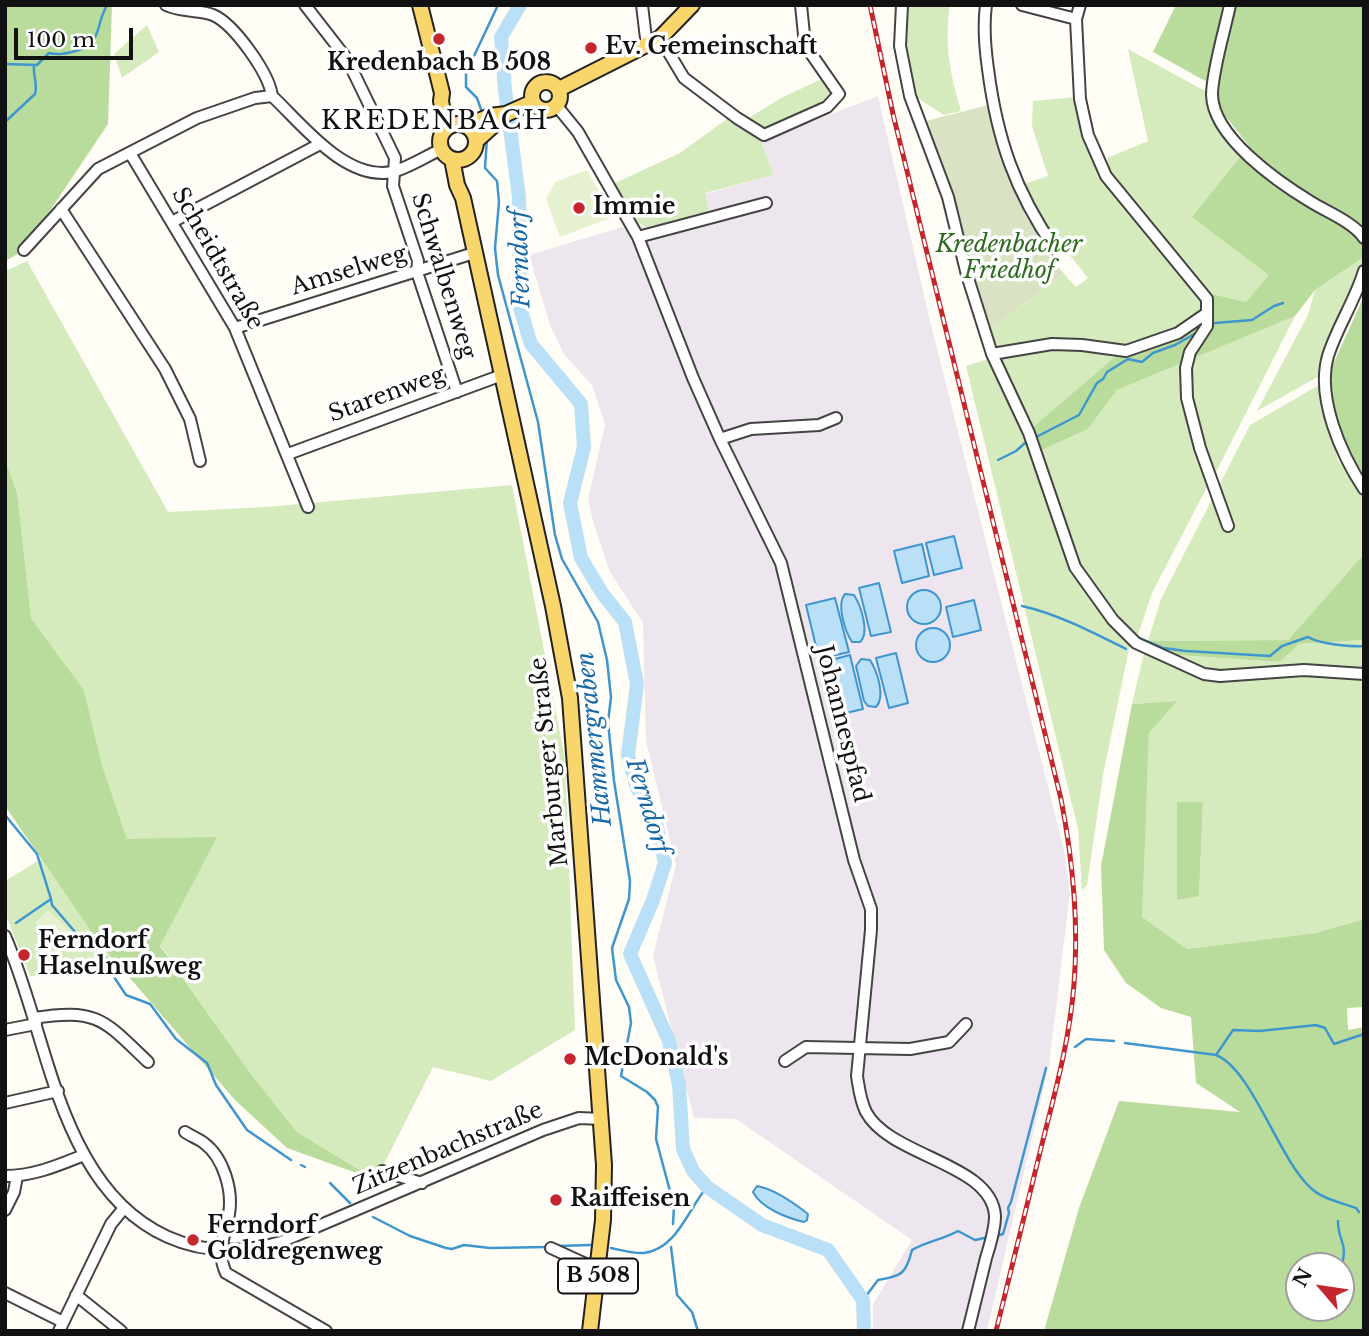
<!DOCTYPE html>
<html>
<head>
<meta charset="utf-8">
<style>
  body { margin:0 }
  #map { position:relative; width:1369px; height:1336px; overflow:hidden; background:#fffdf5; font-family:"Libre Baskerville",serif }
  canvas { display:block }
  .frame { position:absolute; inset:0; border:7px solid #111; pointer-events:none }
  .north { position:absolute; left:1285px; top:1252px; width:70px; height:70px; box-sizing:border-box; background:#fff; border:2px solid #a0a0a0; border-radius:50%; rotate:299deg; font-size:19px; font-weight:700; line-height:28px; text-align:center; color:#111 }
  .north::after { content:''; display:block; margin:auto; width:24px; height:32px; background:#c4262e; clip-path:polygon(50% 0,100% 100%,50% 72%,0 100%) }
  .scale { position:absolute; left:14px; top:28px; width:119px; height:32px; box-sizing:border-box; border:4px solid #111; border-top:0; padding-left:9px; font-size:21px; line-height:24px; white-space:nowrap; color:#111; -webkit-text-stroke:5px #fff; paint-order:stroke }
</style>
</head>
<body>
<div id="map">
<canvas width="1369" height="1336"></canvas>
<div class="frame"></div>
<div class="north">N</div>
<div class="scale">100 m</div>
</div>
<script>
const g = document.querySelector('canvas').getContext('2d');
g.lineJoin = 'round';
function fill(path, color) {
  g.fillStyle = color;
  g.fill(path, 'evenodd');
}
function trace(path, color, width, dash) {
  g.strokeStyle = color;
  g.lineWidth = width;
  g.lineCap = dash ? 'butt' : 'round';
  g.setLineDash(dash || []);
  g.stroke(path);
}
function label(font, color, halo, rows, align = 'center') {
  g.font = font + ' "Libre Baskerville",serif';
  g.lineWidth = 7;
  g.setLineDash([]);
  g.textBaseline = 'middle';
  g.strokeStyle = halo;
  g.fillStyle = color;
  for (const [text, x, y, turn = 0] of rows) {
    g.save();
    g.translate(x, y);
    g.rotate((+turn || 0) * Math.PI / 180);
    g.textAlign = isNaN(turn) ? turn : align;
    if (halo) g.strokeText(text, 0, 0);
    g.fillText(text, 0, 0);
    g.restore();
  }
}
fill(new Path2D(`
  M878,96L930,321L1064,850L1070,893L1049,1065L987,1331H873V1304L912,1240L736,1119L694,1118L653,956L676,865L646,741L643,623L610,572L593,521L588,499L605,425L592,385L564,354L550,325L529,255L626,226L638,224L641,226L710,212L705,194L774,175L761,141Z`), '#eee6ef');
fill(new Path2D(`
  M905,5H950C944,45 950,73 961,111L944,115L913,95L902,47Z
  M147,25L159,52L122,78L114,54Z
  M1128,49L1207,92L1241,155L1270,275L1246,302L1212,294L1111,175L1107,158L1148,141Z
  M824,78L831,92L827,101L776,126L763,128L747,119L781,98Z
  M1077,97L1083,136L1102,180L1203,299L1201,310L1175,330L1125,347L996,349L990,329L1064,274L1076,287L1088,278L1061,244L1058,245L1035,212L1021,185L1048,176L1032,126L1033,101Z
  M731,116L758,134L774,175L705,193L710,213L653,228L638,224L615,183L680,153Z
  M1364,257V269L1321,375L1257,411L1308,315L1315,290Z
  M27,261L168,512L266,507L512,485L565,759L575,1030L491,1081L433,1067L376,1180L297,1132L251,1074L160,945L216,838L127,840L102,765L84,690L31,618L17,492L5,460V271Z
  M1295,316L1214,476C1203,445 1184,390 1193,358Z
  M1052,348L1118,354L1033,427L999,357Z
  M988,359L1025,435L1073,570L1130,644L1103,775L1087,885L1082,890L1078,829L966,366Z
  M1182,363L1208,485L1152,593L1137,638L1079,565L1040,451L1088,429L1117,390Z
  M1319,385L1338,461L1364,486V554L1288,640L1148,641L1161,599L1250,425Z
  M1364,640V919L1316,933L1187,949L1141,917L1149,733L1176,701L1132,704L1144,653L1280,662L1299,644ZM1177,802H1203L1199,896Z
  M41,859L117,962L103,973L30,976L5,913V881Z`), '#d5ebbd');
fill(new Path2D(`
  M5,5H112L108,124L23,251L5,261Z
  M1176,5H1231L1233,7L1235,5H1364V257L1315,290L1295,316L1117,390L1088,429L1040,451L1033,427L1118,354L1138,353L1210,318L1212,294L1246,302L1269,275L1192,217L1249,146L1219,108L1218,88L1153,52Z
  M1364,296V473L1347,457L1329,390L1331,369Z
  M5,460L17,492L31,618L84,690L102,765L127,839L217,837L160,946L251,1074L297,1132L376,1180L287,1148L235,1100L98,941L5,806Z
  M1364,554V640L1299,644L1280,662L1161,654L1148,641L1288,640Z
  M1177,701L1149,733L1142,917L1187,949L1316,933L1364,919V1007L1347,1008L1348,1030L1364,1027V1331H1044L1079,1208L1119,1101L1240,1112L1196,1083L1191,1017L1161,1008L1126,983L1104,950L1101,866L1132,704ZM1299,1266H1341V1308H1299Z
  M1177,802H1203L1199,896L1177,900Z`), '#b9dc9c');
fill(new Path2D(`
  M988,105L1004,162L1026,217L1051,251L1048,255L1064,274L990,329L944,167L926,121Z`), '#d9e3c4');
fill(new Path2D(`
  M587,170L613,217L560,237L546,199L555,182Z
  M48,910L72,933L58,945L35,923Z`), '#e6f2cf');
const water = new Path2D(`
  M954,536L962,568L934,575L926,543Z
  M922,544L929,576L902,583L894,551Z
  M879,583L891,632L871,636L859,588Z
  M907 607a17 17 0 1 1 34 0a17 17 0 1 1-34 0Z
  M845,594L854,595C861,606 870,633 860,642H852C845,631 836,604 845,594Z
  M835,598L849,652L819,659L806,605Z
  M974,600L981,630L953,637L946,607Z
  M916 645a17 17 0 1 1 34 0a17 17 0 1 1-34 0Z
  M896,653L908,703L889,708L876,658Z
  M850,655L863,709L833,716L820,663Z
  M861,659L870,660C877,671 886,697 876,707L868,706L864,701L856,666Z
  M757,1186C774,1189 794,1203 808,1214L807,1220L804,1222C787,1218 761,1208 753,1192Z`);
fill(water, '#b9e0f7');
trace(water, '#3f96cf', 2);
trace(new Path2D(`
  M5,64L37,65L49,53C58,55 63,54 72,52C103,46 94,28 107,5
  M483,115L477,98L466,87V73L498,5
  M5,122L35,94C38,85 33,76 34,66
  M487,138L485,168L497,181L499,202L495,248L498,275L538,422L555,535L562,559L598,622L607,660L611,697L608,722L614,781L630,881L629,899L612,948L616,980L629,1007L631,1023L621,1076L647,1092L655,1100L658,1107L656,1139L674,1206L673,1224
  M1215,323L1252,320L1274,306L1283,303
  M1038,436L1079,415L1097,383L1103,379L1107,372L1128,359L1142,362L1153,353L1175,345L1198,332
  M998,460L1016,451L1025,443
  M1022,606C1058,614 1094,633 1126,649
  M1139,638L1163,648L1186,651L1270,656L1282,646L1308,637C1319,644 1351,647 1364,646
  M5,815L37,854L51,899
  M16,923L51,899L52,905L82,940L97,947L104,956L114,968V977L126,995L150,1004L176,1039L207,1063L216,1085L247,1130L291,1160
  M1125,1043L1216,1055L1233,1030L1260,1031L1316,1025L1325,1028L1334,1044L1364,1034
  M1075,1047L1086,1039L1114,1041
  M1216,1055C1253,1070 1279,1161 1312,1189C1323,1199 1342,1203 1356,1208L1359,1212
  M301,1165L305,1167
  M330,1183L350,1203
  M373,1217L410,1236L446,1248L452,1249L464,1245L490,1248L548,1247
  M1338,1221C1338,1243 1349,1242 1341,1267
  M996,1236L1003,1234L1009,1213L1008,1208L1011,1202L1046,1068
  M558,1246L591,1245
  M671,1247L677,1295L692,1312L698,1331
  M611,1248C621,1250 634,1254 644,1253C677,1249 688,1209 707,1187
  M863,1300L878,1280C902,1276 906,1274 912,1250C927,1241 942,1240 958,1231L975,1240L989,1237`), '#3f96cf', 2.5);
trace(new Path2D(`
  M520,5L501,37L505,90L519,197L520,308L531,344L581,404L584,447L570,503L581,558L602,593L625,622L637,684L628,755L637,788L656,823L665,863L653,900L630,954L669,1041L679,1085L683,1149L693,1171L707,1187L762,1225L828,1250L863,1300L864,1331`), '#b9e0f7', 14);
const minor = new Path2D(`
  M166,5C183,13 199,9 213,15C234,24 269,73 272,96
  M305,5L347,59L395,158L393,186L418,261L417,272L457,392
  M642,5L647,47
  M902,5L900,46L910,96L948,197L967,275L992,354L1029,433L1075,567L1113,620L1136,643L1204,674L1220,676L1304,670L1364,674
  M986,5C983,27 985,48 988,69C997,139 1015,191 1055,249
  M1022,5L1076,19
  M1080,5L1076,19L1080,99L1088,135L1106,176L1207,299V326L1190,352L1186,368L1187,398L1200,448L1228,526
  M1230,5C1225,29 1212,72 1212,95C1213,137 1278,182 1311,202C1327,212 1353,222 1364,238
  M660,38L684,78L737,118L764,135L827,107L839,94L805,45L801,5
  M272,96C302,124 345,181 392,172C408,168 426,156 442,149
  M556,105L578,132L638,237L693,378L720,439L781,563L854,860L871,909V930L857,1076C859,1088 860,1100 866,1112C890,1157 992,1163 995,1216C995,1230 990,1245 986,1258C980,1282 974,1306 968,1331
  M130,153L235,328L308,507
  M61,209L165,369L190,419L200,461
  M172,222L320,144
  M638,237L766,203
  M24,250L98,169L197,118L255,98L272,96
  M1364,271C1355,301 1337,327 1328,356C1316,398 1341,454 1364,489
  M235,328L474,253
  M992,354L1052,344L1082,345L1126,351L1178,333L1207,313
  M720,439L751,429L819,425L836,418
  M288,454L502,375
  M5,936C36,1008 47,1088 85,1156C128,1233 197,1266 281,1242L543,1130L579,1118L602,1119
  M34,1018C98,1008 104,1020 148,1062
  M5,1030L36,1024
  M785,1061L806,1047L910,1049L949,1042L966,1024
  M5,1103L58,1091
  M185,1132C191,1136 199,1139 204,1143C224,1158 233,1191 229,1214C225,1234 216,1253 226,1273L326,1331
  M382,1171L422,1183
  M5,1176C34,1176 59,1165 84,1155
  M5,1210L14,1192L17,1176
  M551,1248L599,1270
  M5,1293L63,1322
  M76,1295L121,1331
  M59,1331L111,1224L124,1208`);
const major = new Path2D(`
  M420,5L442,93L441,101L446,129
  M532 96a14 14 0 1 1 28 0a14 14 0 1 1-28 0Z
  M559,89L660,38L692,5
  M440 142a18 18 0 1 1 36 0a18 18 0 1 1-36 0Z
  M467,126L490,116L506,114L533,102
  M476,141L506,114
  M452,159L457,185L463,198L553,606L570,698L604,1165L603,1220L590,1331`);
trace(minor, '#444', 14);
trace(major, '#222', 18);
trace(minor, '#fff', 10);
trace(major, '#f9d66b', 14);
const rail = new Path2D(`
  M870,5L893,114L1061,799C1073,861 1079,921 1074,984C1070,1037 1056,1089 1043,1140C1027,1204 1012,1267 996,1331`);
trace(rail, '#c4262e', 5);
trace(rail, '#fff', 2.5, [8]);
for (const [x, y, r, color] of [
  [439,39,7,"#c4262e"],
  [591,48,7,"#c4262e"],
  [579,208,7,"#c4262e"],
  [24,955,7,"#c4262e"],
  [570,1059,7,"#c4262e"],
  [556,1200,7,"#c4262e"],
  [193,1240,7,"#c4262e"]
]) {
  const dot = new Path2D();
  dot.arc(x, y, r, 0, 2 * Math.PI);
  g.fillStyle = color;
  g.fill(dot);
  trace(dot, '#fff', 2.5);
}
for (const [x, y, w] of [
  [598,1276,80]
]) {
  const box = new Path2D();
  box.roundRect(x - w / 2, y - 17.5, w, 35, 5);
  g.fillStyle = '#fff';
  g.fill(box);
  trace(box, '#111', 2);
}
label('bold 21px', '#111', null, [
  ["B 508",598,1276]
]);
label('bold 23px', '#111', '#fff', [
  ["Ev. Gemeinschaft",605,48],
  ["Kredenbach B 508",439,64,"center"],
  ["Immie",593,208],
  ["Ferndorf",38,942],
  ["Haselnußweg",38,968],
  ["McDonald's",584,1059],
  ["Raiffeisen",570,1200],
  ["Ferndorf",207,1227],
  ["Goldregenweg",207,1253]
], 'left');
label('italic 23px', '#2f6b1f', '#fff', [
  ["Kredenbacher",1009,246],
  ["Friedhof",1009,272]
]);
label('23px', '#111', '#fff', [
  ["Scheidtstraße",217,259,60],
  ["Amselweg",349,271,-17],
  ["Schwalbenweg",443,276,73],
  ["Starenweg",387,395,-20],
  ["Johannespfad",842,724,76],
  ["Marburger Straße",550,762,-96],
  ["Zitzenbachstraße",448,1149,-23]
]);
label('italic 24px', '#1768a6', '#fff', [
  ["Ferndorf",521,259,-92],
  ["Hammergraben",595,739,-96],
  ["Ferndorf",647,806,73]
]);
g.letterSpacing = '2px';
label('26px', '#111', '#fff', [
  ["KREDENBACH",435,122]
]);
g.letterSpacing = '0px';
</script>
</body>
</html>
